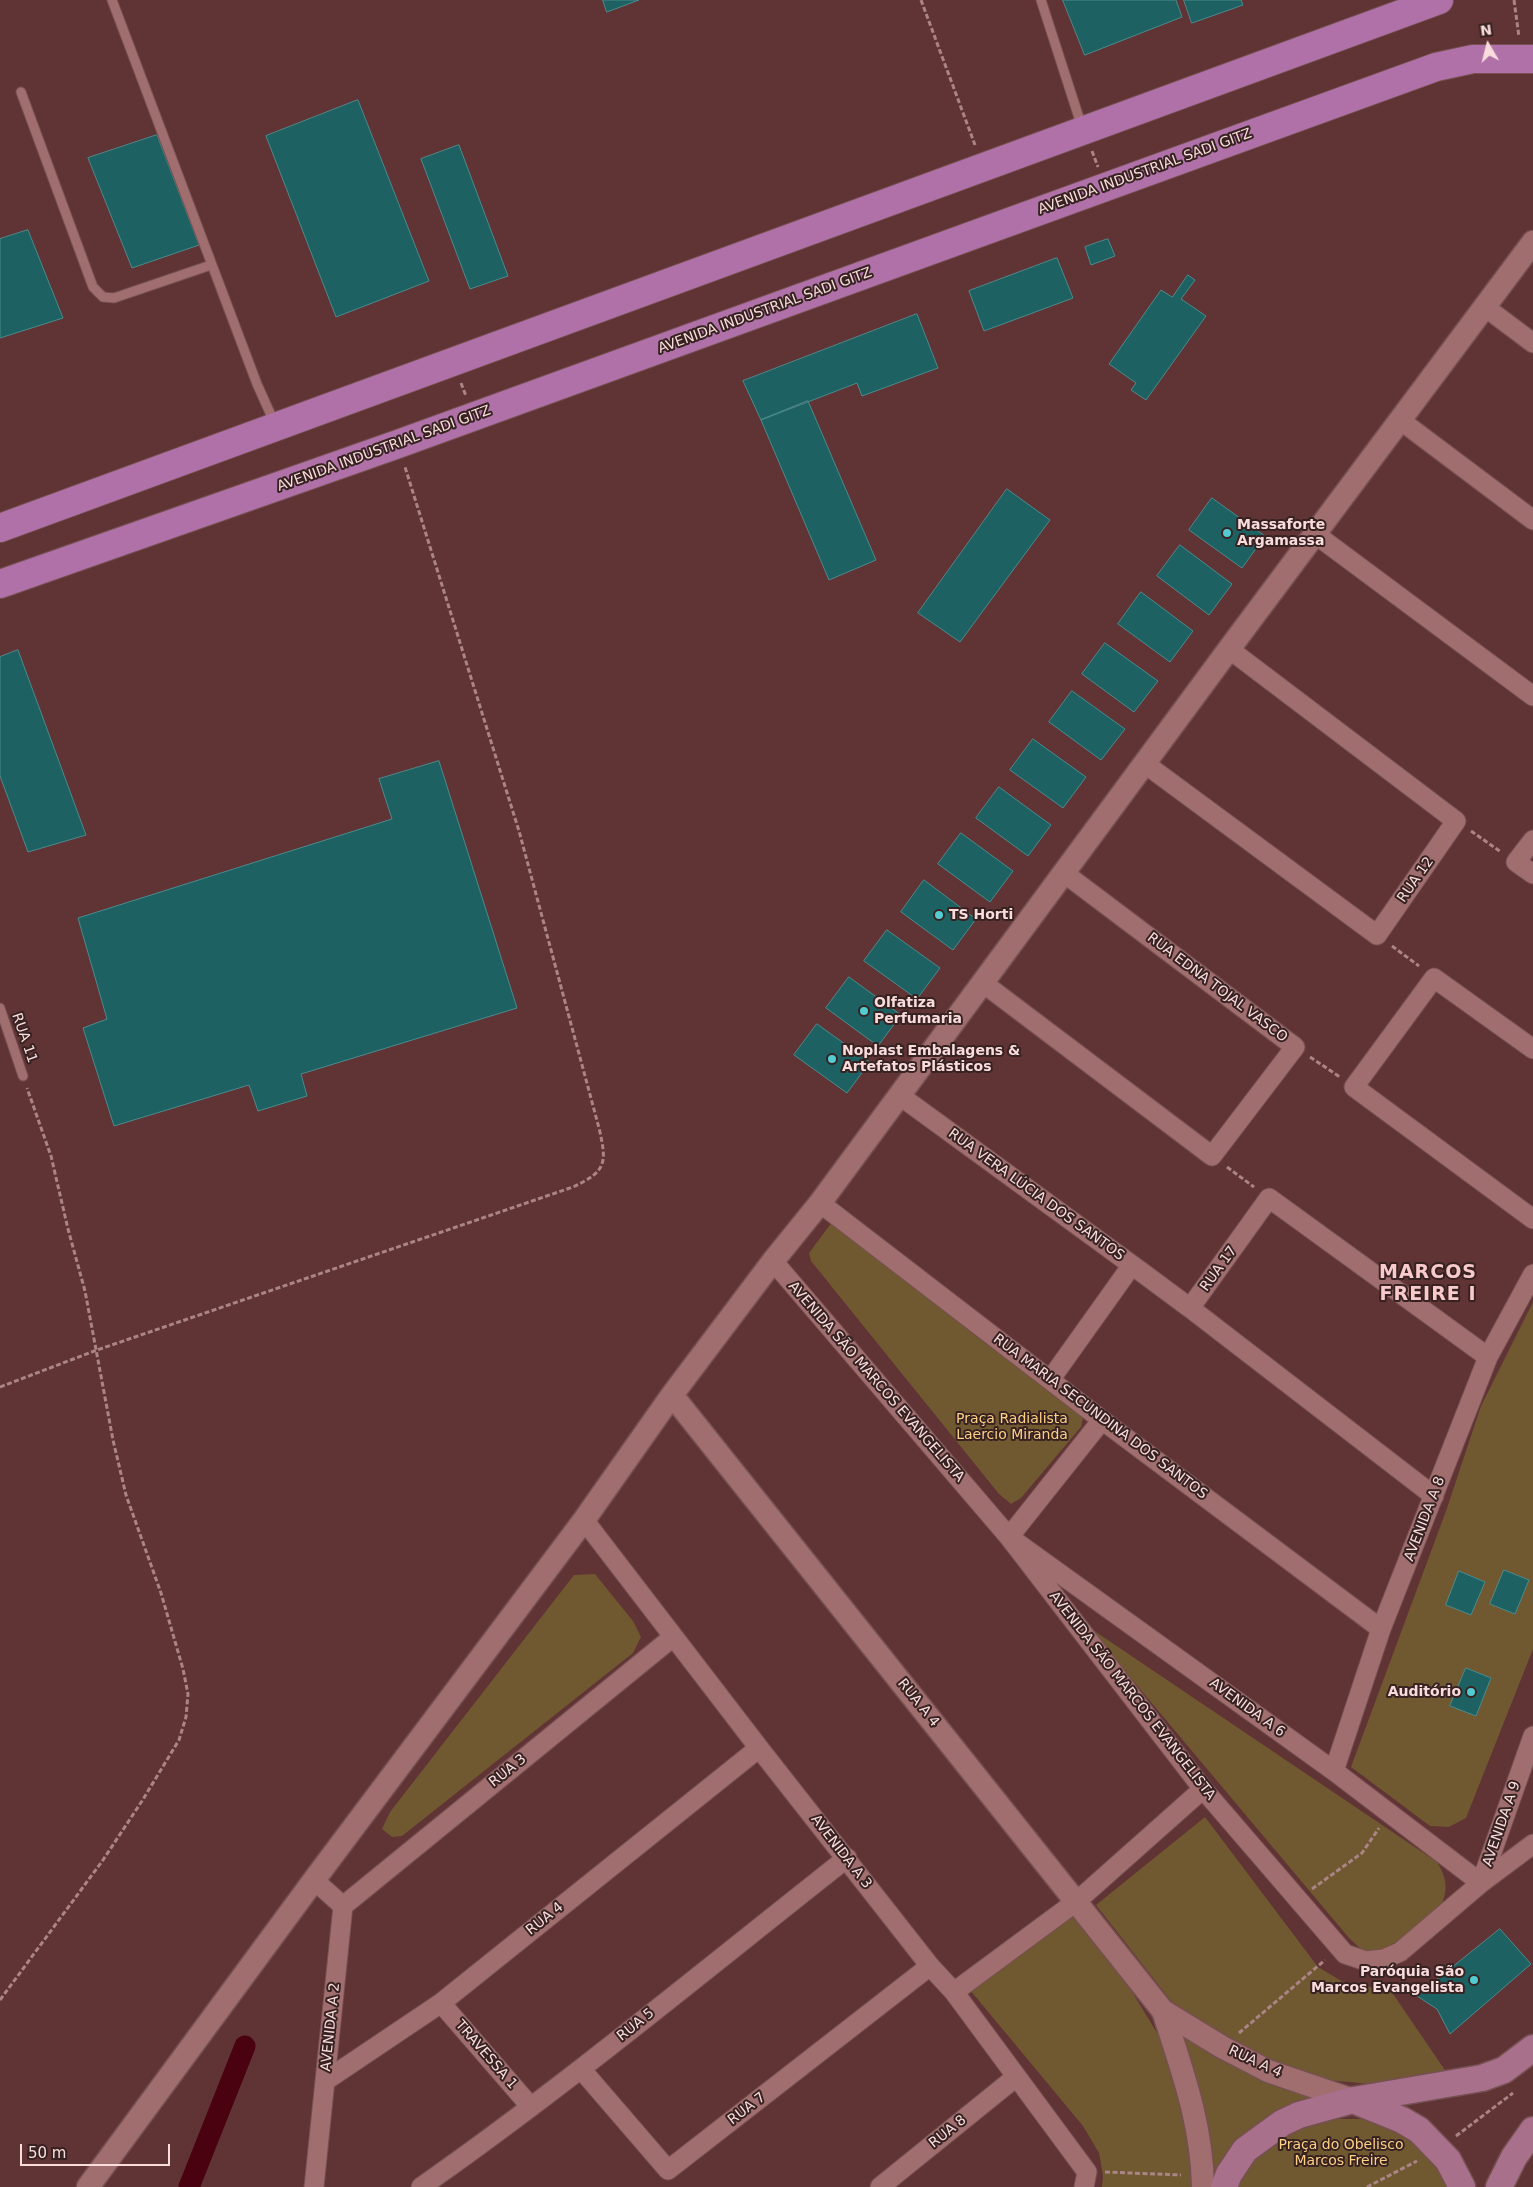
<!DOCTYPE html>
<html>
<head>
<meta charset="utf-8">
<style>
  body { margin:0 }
  #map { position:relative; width:1533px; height:2187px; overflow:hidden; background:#603334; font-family:"DejaVu Sans",sans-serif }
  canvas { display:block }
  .north { position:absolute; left:1463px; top:20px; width:50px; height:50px; -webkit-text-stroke:4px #372222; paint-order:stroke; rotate:352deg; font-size:14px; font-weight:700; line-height:20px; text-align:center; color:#fadcdc }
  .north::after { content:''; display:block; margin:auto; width:18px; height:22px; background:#fadcdc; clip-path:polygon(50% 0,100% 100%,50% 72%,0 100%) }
  .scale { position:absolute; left:20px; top:2144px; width:150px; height:22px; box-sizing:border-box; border:2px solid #fadcdc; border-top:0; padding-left:6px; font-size:15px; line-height:18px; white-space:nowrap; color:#fadcdc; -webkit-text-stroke:4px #372222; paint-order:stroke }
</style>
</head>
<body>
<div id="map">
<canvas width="1533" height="2187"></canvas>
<div class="north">N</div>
<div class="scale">50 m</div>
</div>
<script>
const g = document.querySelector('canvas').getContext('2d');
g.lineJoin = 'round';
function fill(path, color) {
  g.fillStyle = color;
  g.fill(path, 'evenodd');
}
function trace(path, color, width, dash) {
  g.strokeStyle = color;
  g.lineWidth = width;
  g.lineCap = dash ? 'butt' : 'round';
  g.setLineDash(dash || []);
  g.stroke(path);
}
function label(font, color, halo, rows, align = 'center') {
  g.font = font + ' "DejaVu Sans",sans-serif';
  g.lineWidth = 4;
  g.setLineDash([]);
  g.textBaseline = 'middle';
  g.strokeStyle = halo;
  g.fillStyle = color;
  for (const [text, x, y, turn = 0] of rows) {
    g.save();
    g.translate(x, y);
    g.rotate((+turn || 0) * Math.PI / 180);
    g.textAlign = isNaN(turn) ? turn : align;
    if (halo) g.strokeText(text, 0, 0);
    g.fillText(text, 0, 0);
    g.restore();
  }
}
fill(new Path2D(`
  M832,1222L981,1340L1073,1407L1083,1418L1081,1427L1021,1498L1011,1504L999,1494L811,1261L809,1253Z
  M1533,1302V1649L1466,1818L1449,1827L1430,1826L1351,1767L1446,1511L1481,1406Z
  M595,1574L633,1621L641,1637L633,1653L402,1836L392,1837L382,1829L390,1812L574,1575Z
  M1087,1626L1437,1862C1446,1877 1449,1888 1441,1906C1437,1915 1389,1949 1379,1951C1374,1952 1368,1952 1364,1952L1349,1938Z
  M1205,1817L1318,1967L1350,1986L1389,1988L1449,2076L1381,2085L1316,2079L1254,2058L1178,2010L1096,1905Z
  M1077,1912L1131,1990L1162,2041L1180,2087L1197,2187H1102L1103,2176L1099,2153L1083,2126L970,1990Z
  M1175,2026L1318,2097L1265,2118L1229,2153L1212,2185L1210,2148L1203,2102Z
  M1321,2119H1362L1400,2133L1437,2150L1450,2187H1232L1251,2157L1283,2132Z`), '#705831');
trace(new Path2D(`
  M189,2187L245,2046`), '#4a0210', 21);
const building = new Path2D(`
  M603,0H639L607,12Z
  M1063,0H1176L1182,17L1085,55Z
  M1184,0H1241L1243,5L1192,23Z
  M358,100L429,281L336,317L266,136Z
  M157,135L199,245L132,268L88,158Z
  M459,145L508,276L470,289L421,159Z
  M28,230L63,318L0,338V239Z
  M1108,239L1115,256L1091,265L1085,247Z
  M1057,258L1073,298L984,331L969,291Z
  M1188,275L1195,280L1181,299L1206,316L1146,400L1131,390L1136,383L1109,364L1161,290L1172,297Z
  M917,314L938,368L862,396L857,383L761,420L743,381Z
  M808,401L876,560L829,580L761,420Z
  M1007,489L1050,520L960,642L918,613Z
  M1212,498L1265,536L1242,568L1189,530Z
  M1180,545L1232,584L1209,615L1157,576Z
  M1141,592L1193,631L1170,662L1118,624Z
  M1105,643L1158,681L1134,712L1082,674Z
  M18,650L86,835L28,852L0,776V657Z
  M1072,691L1125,729L1101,760L1049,722Z
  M1033,739L1086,777L1063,808L1010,770Z
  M439,761L517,1008L301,1074L307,1096L258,1111L249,1085L114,1126L83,1028L107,1019L78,918L392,819L379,779Z
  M999,787L1051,825L1028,856L976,818Z
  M961,833L1013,871L990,902L938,864Z
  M924,880L976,919L953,950L901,912Z
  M887,930L940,968L917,999L864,961Z
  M849,977L901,1015L878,1046L826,1008Z
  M817,1024L870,1062L847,1093L794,1055Z
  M1504,1570L1529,1580L1515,1614L1490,1604Z
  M1459,1571L1485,1582L1471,1615L1446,1605Z
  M1466,1668L1491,1678L1476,1716L1450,1706Z
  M1500,1929L1531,1964L1450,2034L1437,2009L1417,1996Z`);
fill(building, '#1e6163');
trace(building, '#4b8b8d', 1);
const service = new Path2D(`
  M112,0L257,384L275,424
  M1041,0L1082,127
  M21,92L93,287L103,297L114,298L211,265
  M0,1008L23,1076`);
const minor = new Path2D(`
  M1485,307L1533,343
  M1400,420L1533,520
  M1315,534L1533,696
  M1144,763L1377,935L1456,821L1229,649
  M1533,840L1516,862L1533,874
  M983,983L1212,1156L1295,1047L1064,873
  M1533,1049L1434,978L1354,1087L1533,1219
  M899,1095L1132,1265L1050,1380
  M820,1203L1102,1420L1381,1629
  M773,1261L1009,1537L1203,1789L1345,1954L1366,1961L1384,1959L1400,1952L1481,1883L1533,1844
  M1132,1265L1190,1308
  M1102,1420L1009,1537L1334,1771L1481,1883L1533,1736
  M1434,1496L1190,1308L1269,1198L1488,1357
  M584,1520L759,1748L930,1966L954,1992L1087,2172L1084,2187
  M1334,1771L1381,1629L1488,1357L1533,1274
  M343,1906L673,1637
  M954,1992L1077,1901L1203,1789
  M441,2003L531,2107
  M581,2069L668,2170L930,1966
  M325,2081L441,2003L759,1748
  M314,2187L343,1906L314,1880
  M421,2187C568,2084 706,1969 847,1858
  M880,2187L1016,2077`);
const tertiary = new Path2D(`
  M672,1395L1163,2011L1222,2047L1268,2071L1353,2100
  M1163,2011C1182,2070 1202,2124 1203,2187
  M88,2187L314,1880L584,1520L672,1395L773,1261L820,1203L1229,649L1533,242`);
const secondary = new Path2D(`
  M1354,2100L1482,2078L1504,2070L1533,2048
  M1224,2187L1229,2174L1245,2150L1282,2123L1299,2115L1353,2100L1402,2120L1419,2130L1448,2160L1462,2187
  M1499,2187L1514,2157L1533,2130`);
const primary = new Path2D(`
  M0,528L1439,0
  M0,584L398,444L1436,67L1473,59H1533`);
trace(service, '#765052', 11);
trace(minor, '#765052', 21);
trace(tertiary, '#765052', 25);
trace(secondary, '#765052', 29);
trace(primary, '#765052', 30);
trace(new Path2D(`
  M921,0L975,145
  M1514,0L1519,37
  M1092,151L1098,167
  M461,383L466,396
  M1471,831L1501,852
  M1392,946L1419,966
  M1310,1057L1340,1077
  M1227,1167L1254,1187
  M0,1387L97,1350L573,1187C607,1171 607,1163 599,1128L519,831L405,467
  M1312,1889L1362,1853L1379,1828
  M0,2000L103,1860L142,1801L179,1740L186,1717L188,1694L183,1669L161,1593L126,1495L113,1440L85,1291L68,1229L51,1156L27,1088
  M1239,2033L1325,1960
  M1456,2136L1513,2093
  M1105,2172L1181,2175
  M1367,2187L1417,2161`), '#ab8586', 3, [5, 2.5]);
trace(service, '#a16e6f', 9);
trace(minor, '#a16e6f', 19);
trace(tertiary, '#a16e6f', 22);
trace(secondary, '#a8708b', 26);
trace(primary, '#af71a7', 28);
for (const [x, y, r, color] of [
  [1227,533,5,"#52ccd0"],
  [939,915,5,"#52ccd0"],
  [864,1011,5,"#52ccd0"],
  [832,1059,5,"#52ccd0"],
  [1471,1692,5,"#52ccd0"],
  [1474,1980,5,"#52ccd0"]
]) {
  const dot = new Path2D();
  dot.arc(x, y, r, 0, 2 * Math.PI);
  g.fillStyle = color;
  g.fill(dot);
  trace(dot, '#372222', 2);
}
label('14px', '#fadcdc', '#372222', [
  ["AVENIDA INDUSTRIAL SADI GITZ",1145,172,-20],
  ["AVENIDA INDUSTRIAL SADI GITZ",765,311,-20],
  ["AVENIDA INDUSTRIAL SADI GITZ",384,449,-20],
  ["RUA 12",1416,880,-55],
  ["RUA EDNA TOJAL VASCO",1217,988,37],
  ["RUA 11",24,1038,71],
  ["RUA VERA LÚCIA DOS SANTOS",1036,1195,36],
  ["RUA 17",1219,1269,-54],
  ["AVENIDA SÃO MARCOS EVANGELISTA",876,1382,49],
  ["RUA MARIA SECUNDINA DOS SANTOS",1100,1417,37],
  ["AVENIDA A 8",1425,1519,-69],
  ["AVENIDA SÃO MARCOS EVANGELISTA",1132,1696,52],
  ["RUA A 4",918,1703,51],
  ["AVENIDA A 6",1247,1708,36],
  ["RUA 3",508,1771,-39],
  ["AVENIDA A 9",1502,1824,-71],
  ["AVENIDA A 3",841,1852,52],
  ["RUA 4",545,1919,-39],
  ["RUA 5",636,2025,-39],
  ["AVENIDA A 2",331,2027,-84],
  ["TRAVESSA 1",486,2055,49],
  ["RUA A 4",1255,2062,25],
  ["RUA 7",747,2109,-38],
  ["RUA 8",948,2132,-39]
]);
label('bold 14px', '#fadcdc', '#372222', [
  ["Massaforte",1237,525],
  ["Argamassa",1237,541],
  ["TS Horti",949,915],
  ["Olfatiza",874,1003],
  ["Perfumaria",874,1019],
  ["Noplast Embalagens &",842,1051],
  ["Artefatos Plásticos",842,1067],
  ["Auditório",1461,1692,"right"],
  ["Paróquia São",1464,1972,"right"],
  ["Marcos Evangelista",1464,1988,"right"]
], 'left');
label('14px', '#fed086', '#372222', [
  ["Praça Radialista",1012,1419],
  ["Laercio Miranda",1012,1435],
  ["Praça do Obelisco",1341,2145],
  ["Marcos Freire",1341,2161]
]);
g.letterSpacing = '1px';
label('bold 19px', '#f9cacb', '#372222', [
  ["MARCOS",1428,1273],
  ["FREIRE I",1428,1295]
]);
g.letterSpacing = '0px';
</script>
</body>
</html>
